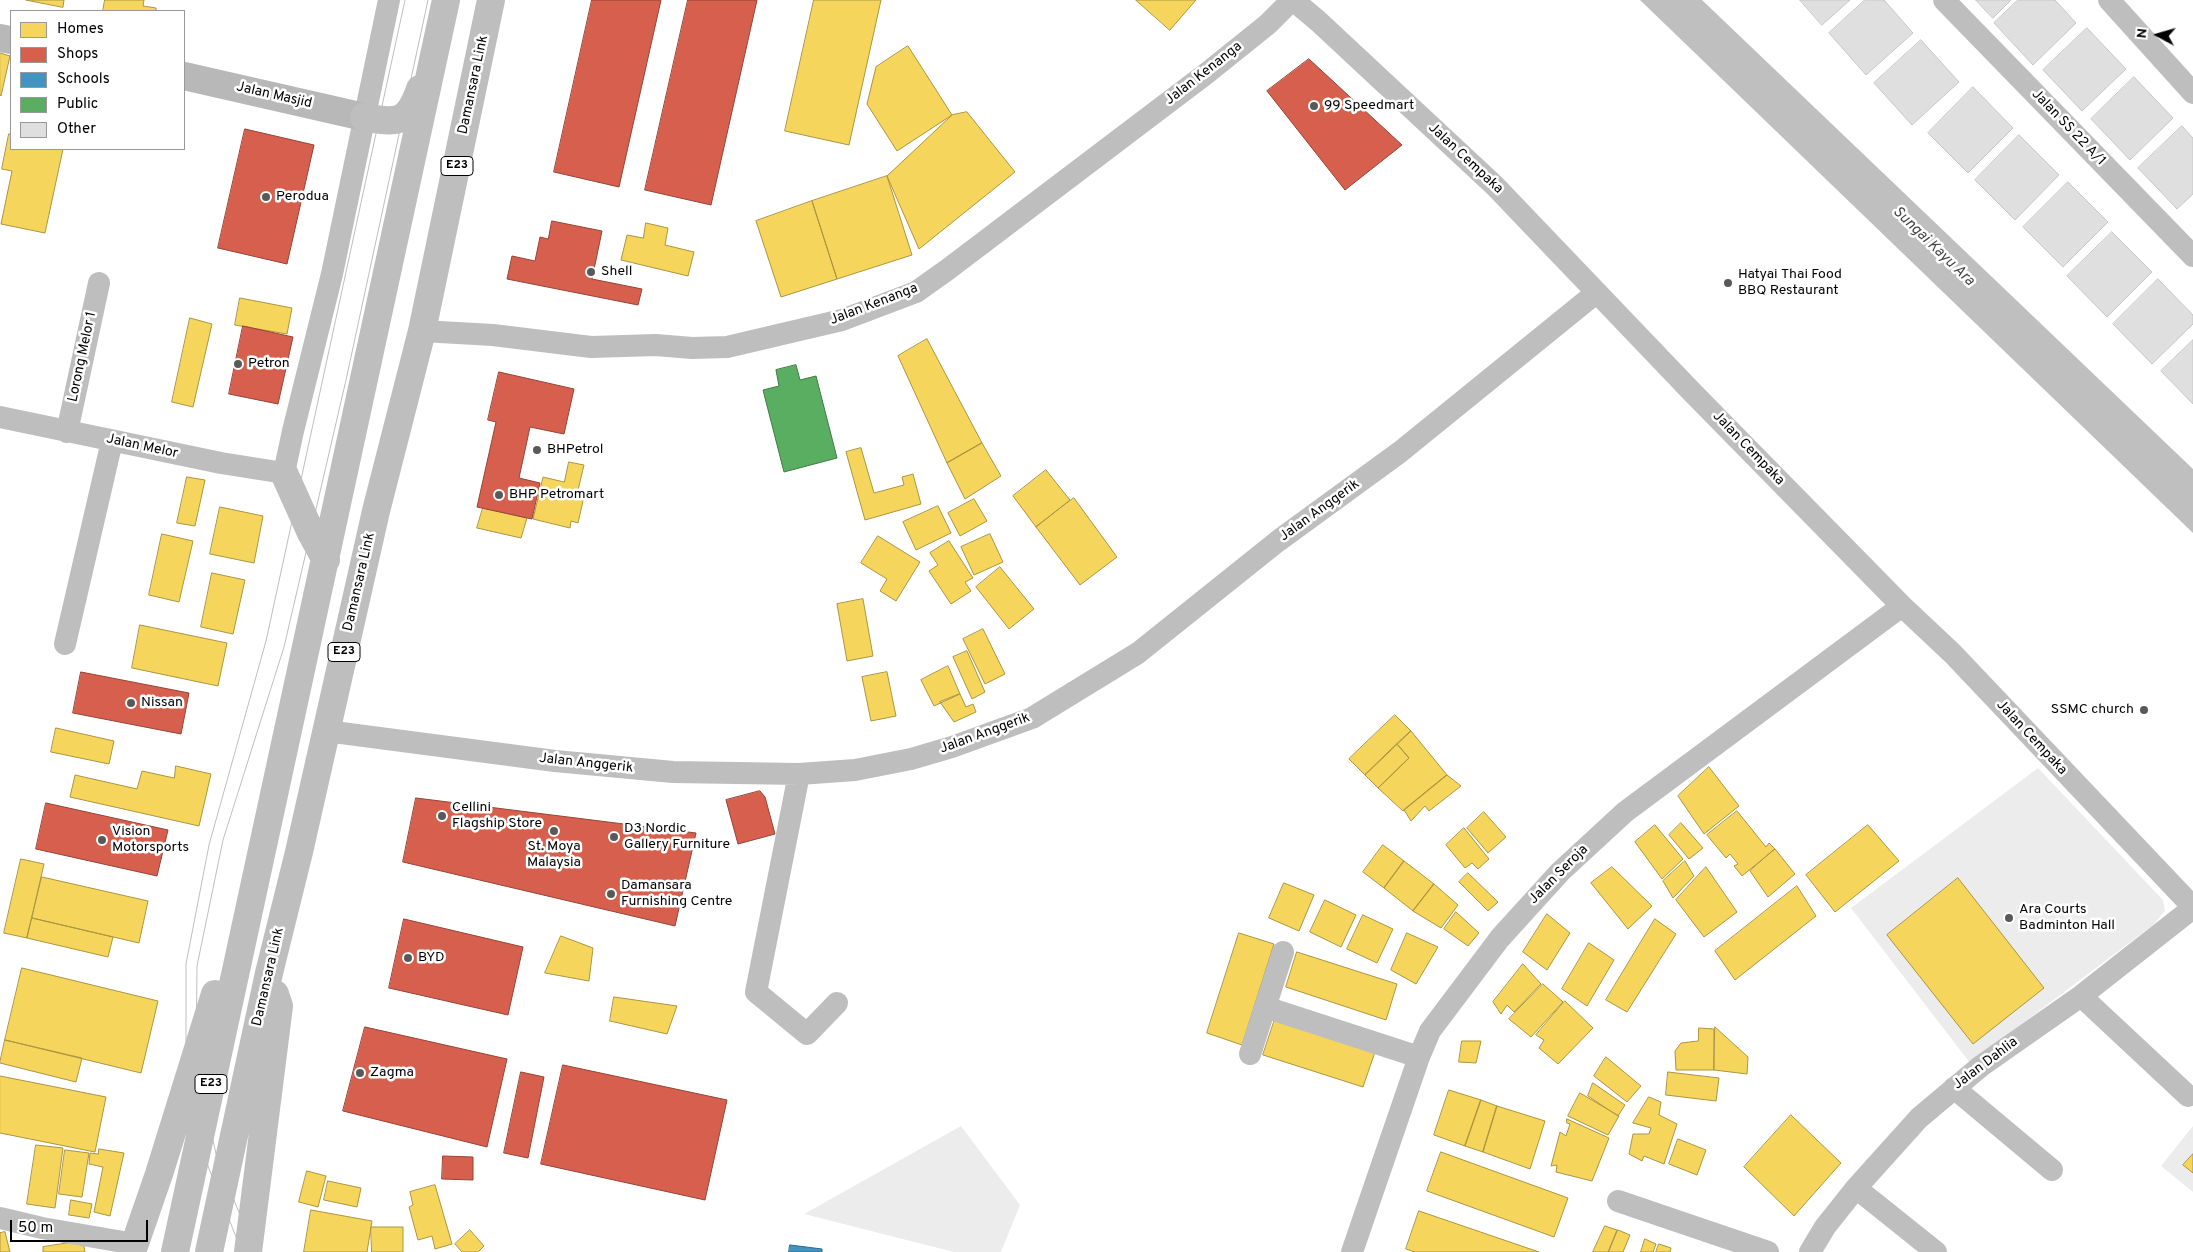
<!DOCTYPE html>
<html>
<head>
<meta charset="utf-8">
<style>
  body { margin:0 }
  #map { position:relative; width:2193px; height:1252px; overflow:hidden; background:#fff; font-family:Overpass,sans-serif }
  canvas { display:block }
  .legend { position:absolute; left:10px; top:10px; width:175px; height:140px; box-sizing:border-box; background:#fff; border:1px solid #999; margin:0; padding:6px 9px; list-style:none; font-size:15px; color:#000 }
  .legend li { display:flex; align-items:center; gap:10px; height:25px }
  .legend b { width:25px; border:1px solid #999 }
  .north { position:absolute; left:2133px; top:10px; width:50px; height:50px; -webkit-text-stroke:4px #fff; paint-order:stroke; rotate:276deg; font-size:14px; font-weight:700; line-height:20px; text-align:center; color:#000 }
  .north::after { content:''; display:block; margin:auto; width:18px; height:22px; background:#000; clip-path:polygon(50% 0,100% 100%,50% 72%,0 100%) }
  .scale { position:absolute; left:10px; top:1220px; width:138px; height:22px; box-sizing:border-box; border:2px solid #000; border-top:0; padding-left:6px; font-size:15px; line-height:18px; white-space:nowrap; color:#000; -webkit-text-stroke:4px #fff; paint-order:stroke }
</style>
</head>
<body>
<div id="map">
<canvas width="2193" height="1252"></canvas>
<ul class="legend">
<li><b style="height:14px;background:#f6d55c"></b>Homes</li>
<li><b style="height:14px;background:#d6604d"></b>Shops</li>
<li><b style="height:14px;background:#4393c3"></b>Schools</li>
<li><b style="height:14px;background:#5aae61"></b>Public</li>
<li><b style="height:14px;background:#dfdfdf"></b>Other</li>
</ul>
<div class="north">N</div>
<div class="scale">50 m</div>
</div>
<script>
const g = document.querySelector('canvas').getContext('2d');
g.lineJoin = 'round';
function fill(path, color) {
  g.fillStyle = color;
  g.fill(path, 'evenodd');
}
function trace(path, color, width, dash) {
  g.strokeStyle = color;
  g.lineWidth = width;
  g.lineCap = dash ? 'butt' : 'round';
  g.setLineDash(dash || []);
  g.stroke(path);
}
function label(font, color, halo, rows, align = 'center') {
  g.font = font + ' Overpass,sans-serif';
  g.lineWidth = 5;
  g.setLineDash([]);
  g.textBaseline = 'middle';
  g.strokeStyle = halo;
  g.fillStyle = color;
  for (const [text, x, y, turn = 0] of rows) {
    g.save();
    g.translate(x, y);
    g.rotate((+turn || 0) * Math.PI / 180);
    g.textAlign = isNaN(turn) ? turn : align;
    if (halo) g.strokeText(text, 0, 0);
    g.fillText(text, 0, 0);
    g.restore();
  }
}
fill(new Path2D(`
  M2038,768L2163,900L2165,911L2153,925L1970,1063L1851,908Z
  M961,1126L1020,1205L1001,1252H954L804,1214Z
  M2193,1126V1192L2161,1166Z`), '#ececec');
fill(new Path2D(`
  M1640,0H1702L2193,469V533Z`), '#bfbfbf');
const homes = new Path2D(`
  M26,0H64L63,7Z
  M105,0H144L143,6L156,8V11H103Z
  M814,0H881L849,145L785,131Z
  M1136,0H1196L1170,30Z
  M908,46L952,115L897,151L867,104L876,67Z
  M0,53L10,56L1,96L0,95Z
  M967,112L1015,172L919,249L887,176L952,115Z
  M9,134H11V149H63L45,233L1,224L12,171L2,169Z
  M887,176L912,255L837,279L812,201Z
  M812,201L837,279L781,297L756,221Z
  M646,223L668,228L665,245L694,252L688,276L621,260L627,235L643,238Z
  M240,298L292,308L287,334L235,325Z
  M190,318L212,324L193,407L172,402Z
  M927,339L982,443L947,463L898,356Z
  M982,443L1001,476L965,499L947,463Z
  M861,448L874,493L904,485L902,477L913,474L921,504L865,520L846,452Z
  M569,462L584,465L578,490L585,492L578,523L571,521L570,528L533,519L543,477L564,482Z
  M1046,470L1070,500L1036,527L1013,496Z
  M187,477L205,480L195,526L177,523Z
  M1074,498L1117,557L1080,585L1036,527Z
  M974,499L987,521L960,536L948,513Z
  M938,506L951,533L916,550L903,522Z
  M220,507L263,516L254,563L210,554Z
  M483,508L527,518L521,538L477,528Z
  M162,534L193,541L179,602L149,595Z
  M990,534L1003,562L974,575L961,547Z
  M878,536L920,562L896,601L880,591L887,579L861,563Z
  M949,541L973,578L965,582L971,591L951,604L929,571L938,565L930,553Z
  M1000,567L1034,609L1009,629L976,587Z
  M212,573L245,580L233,634L201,627Z
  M863,599L873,656L847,661L837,604Z
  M140,625L227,643L218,686L132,668Z
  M983,629L1005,674L985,684L963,639Z
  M967,651L985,692L972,699L953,657Z
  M948,666L960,694L934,706L921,680Z
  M887,672L896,716L871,721L862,677Z
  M960,694L966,707L973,704L976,712L954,722L940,702Z
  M1395,715L1411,731L1365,775L1349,759Z
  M56,728L114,741L109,764L51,752Z
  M1411,731L1447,775L1403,811L1378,788L1409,758L1397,744Z
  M1397,744L1409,758L1378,788L1365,775Z
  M176,766L211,774L199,826L70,797L75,775L137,789L142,771L174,778Z
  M1709,767L1739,806L1704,834L1678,796Z
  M1447,775L1461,786L1429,811L1425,806L1411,821L1404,810Z
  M1737,811L1766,847L1769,843L1775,849L1742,876L1734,866L1738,864L1730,854L1726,858L1707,835Z
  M1484,812L1506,837L1488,853L1467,828Z
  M1681,823L1703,848L1689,859L1669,835Z
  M1655,825L1683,859L1662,879L1635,842Z
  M1868,825L1899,861L1835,912L1806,875Z
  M1464,828L1489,859L1478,869L1472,863L1465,868L1446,845Z
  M1383,845L1404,861L1384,888L1363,872Z
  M1775,849L1795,874L1768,897L1750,871Z
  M21,859L44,864L27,938L4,933Z
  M1404,861L1434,884L1413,911L1384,888Z
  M1685,861L1694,876L1673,898L1663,881Z
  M1612,867L1652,906L1628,929L1591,883Z
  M1706,867L1737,912L1704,937L1676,900Z
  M1468,873L1498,902L1488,911L1459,882Z
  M42,877L148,901L139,943L32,918Z
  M1958,878L2044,988L1973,1044L1887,935Z
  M1284,883L1314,895L1299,931L1269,918Z
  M1434,884L1458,905L1441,928L1413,911Z
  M1797,886L1816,916L1735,980L1715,951Z
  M1325,900L1356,915L1341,947L1310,932Z
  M1456,912L1479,933L1468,946L1444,929Z
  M1547,914L1570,933L1547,970L1523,952Z
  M1363,915L1393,929L1377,963L1347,949Z
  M32,918L113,937L108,957L27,938Z
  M1655,919L1676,934L1627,1012L1606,1000Z
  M1239,933L1274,944L1242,1045L1207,1033Z
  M1407,933L1438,947L1416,984L1391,970Z
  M561,936L593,948L589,981L545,973Z
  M1589,943L1614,960L1587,1006L1562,989Z
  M1297,952L1397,984L1386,1020L1286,987Z
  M1523,964L1541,984L1514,1012L1507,1005L1501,1014L1493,1002Z
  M22,968L158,1001L141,1073L5,1040Z
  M1543,984L1563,1002L1531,1037L1509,1019Z
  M614,997L677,1006L667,1034L610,1021Z
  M1565,1001L1593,1028L1558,1064L1539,1048L1544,1040L1536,1035Z
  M1275,1019L1375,1052L1363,1087L1263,1055Z
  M1715,1027L1748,1057L1747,1074L1714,1070Z
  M1699,1028L1714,1029V1070H1676L1675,1051L1681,1043L1698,1041Z
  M5,1040L82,1058L76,1082L0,1063Z
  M1462,1041H1481L1476,1063L1459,1062Z
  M1606,1057L1641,1086L1627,1102L1594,1076Z
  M1668,1072L1719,1078L1716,1101L1666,1095Z
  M0,1076L106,1097L95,1152L0,1133Z
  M1593,1083L1625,1105L1618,1116L1588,1096Z
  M1449,1090L1481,1100L1465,1146L1434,1135Z
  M1580,1093L1619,1116L1608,1135L1568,1116Z
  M1649,1097L1661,1102L1659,1115L1677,1124L1664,1164L1644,1156L1642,1161L1629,1154L1633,1134H1649L1651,1128L1633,1123Z
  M1481,1100L1497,1106L1483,1152L1465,1146Z
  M1497,1106L1545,1121L1530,1169L1483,1152Z
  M1791,1115L1841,1163L1794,1216L1744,1167Z
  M1567,1119L1609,1138L1592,1181L1556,1172L1557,1165L1551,1166L1560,1132L1566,1136L1570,1124L1567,1123Z
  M1678,1139L1706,1150L1697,1175L1669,1164Z
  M36,1145L63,1148L55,1208L27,1204Z
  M99,1149L124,1153L110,1216L94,1212L103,1167L89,1164L90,1153L98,1154Z
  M65,1150L89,1153L82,1197L59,1194Z
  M1441,1152L1568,1198L1554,1237L1427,1191Z
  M2193,1154V1173L2183,1165Z
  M307,1171L326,1176L318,1207L299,1202Z
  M328,1181L361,1188L357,1207L324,1200Z
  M435,1185L452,1244L435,1249L432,1236L418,1240L409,1207L413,1205L410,1192Z
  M71,1200L92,1204L89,1218L69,1215Z
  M311,1210L372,1221L367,1252H304Z
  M1419,1211L1539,1252H1415L1406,1249Z
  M1605,1226L1617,1230L1608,1252H1593Z
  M371,1227H403V1252H372Z
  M470,1230L484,1246L478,1252H462L455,1244Z
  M1618,1230L1630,1235L1623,1252H1609Z
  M5,1232L10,1252H0V1233Z
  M1645,1239L1656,1244L1653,1252H1641Z
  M83,1241L85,1252H43V1247Z
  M1659,1244L1671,1248L1670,1252H1656Z`);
fill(homes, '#f6d55c');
trace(homes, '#ac9540', 1);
const shops = new Path2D(`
  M592,0H661L619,187L554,172Z
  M688,0H757L711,205L645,190Z
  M1309,59L1402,145L1345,190L1267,91Z
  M245,129L314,145L287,264L218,248Z
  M552,221L602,231L592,279L642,289L638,305L507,279L512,256L535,261L540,237L548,239Z
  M243,326L293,337L278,404L229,394Z
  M499,372L574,389L564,434L530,427L519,478L540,483L532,519L477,507L496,422L488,420Z
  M81,672L189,693L181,734L73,713Z
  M760,791L765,797L775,834L738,844L726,800Z
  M416,798L696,833L675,926L403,862Z
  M46,803L168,830L157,876L36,849Z
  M404,919L523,947L508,1015L389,988Z
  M365,1027L507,1059L487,1147L343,1111Z
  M563,1065L727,1100L705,1200L541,1164Z
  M521,1072L544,1077L528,1158L504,1153Z
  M443,1156L473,1157V1180L442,1179Z`);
fill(shops, '#d6604d');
trace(shops, '#964336', 1);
const schools = new Path2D(`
  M790,1245L822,1249V1252H789Z`);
fill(schools, '#4393c3');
trace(schools, '#2f6788', 1);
const public = new Path2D(`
  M796,365L800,380L816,376L837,458L784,472L763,390L779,386L776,370Z`);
fill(public, '#5aae61');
trace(public, '#3f7a44', 1);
const building = new Path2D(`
  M1800,0H1850L1822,25Z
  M1865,0H1884L1913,33L1866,75L1829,33Z
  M1976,0H2011L1993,18Z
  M2018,0H2055L2076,23L2033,65L1994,23Z
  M2087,28L2126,69L2082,111L2043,70Z
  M1921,40L1959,82L1912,125L1874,83Z
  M2134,77L2173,118L2130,160L2091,119Z
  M1973,87L2013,128L1968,173L1928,133Z
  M2182,126L2193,138V194L2177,209L2138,168Z
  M2019,135L2059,175L2015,220L1975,180Z
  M2068,182L2108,222L2063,267L2023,227Z
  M2112,232L2152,272L2107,317L2067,276Z
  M2158,279L2193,315V324L2152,364L2113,324Z
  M2193,340V404L2161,371Z`);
fill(building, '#dfdfdf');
trace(building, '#c7c7c7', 1);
trace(new Path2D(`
  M1293,0L1318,21L1495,186L1691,391L1902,606L1953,654L2193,907
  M1944,0L2193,256
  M2109,0L2193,93
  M422,331L493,335L591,347L656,345L692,348L727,347L842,320L916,292L947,270L1207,73L1268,24L1292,0
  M0,417L221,463L284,473L293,431L332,274L389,0
  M67,432L99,283
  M65,644L112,441
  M326,731L555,761L673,772L799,774L855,770L911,759L952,747L1032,718L1138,653L1278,541L1400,452L1596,293
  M799,774L756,992L807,1034L837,1003
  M2081,996L2188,1096
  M1265,1007L1419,1057
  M1250,1054L1283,952
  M1954,1088L2052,1170
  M1856,1188L1936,1252
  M1618,1201L1768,1252
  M0,1218L42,1228L135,1244
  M1352,1252L1419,1057L1430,1031L1500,938L1560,872L1625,812L1902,606
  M1810,1252L1825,1227L1856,1188L1919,1118L1981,1066L2081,996L2193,908`), '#bebebe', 22);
trace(new Path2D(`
  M0,38L11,40
  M184,76L364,117`), '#b8b8b8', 28);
trace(new Path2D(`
  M364,117C398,124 408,123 420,89
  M284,473L311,533L326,560
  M132,1252L159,1174L215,994
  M175,1252L446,0
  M209,1252L269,973L299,852L376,511L422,331L491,0
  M248,1252L279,1006L275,994`), '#bebebe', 28);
trace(new Path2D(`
  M242,1252L208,1166L186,1071V964L209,845L266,641L405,0
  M255,1252L217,1158L196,1066L197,966L223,840L284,647L346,380L428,0`), '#bebebe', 1);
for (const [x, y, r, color] of [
  [1314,106,5,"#595959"],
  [266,197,5,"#595959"],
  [591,272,5,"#595959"],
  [1728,283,5,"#595959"],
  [238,364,5,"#595959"],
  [537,450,5,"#595959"],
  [499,495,5,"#595959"],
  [131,703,5,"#595959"],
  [2144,710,5,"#595959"],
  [442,816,5,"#595959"],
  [554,831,5,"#595959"],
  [614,837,5,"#595959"],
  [102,840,5,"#595959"],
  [611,894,5,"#595959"],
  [2009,918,5,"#595959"],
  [408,958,5,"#595959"],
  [360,1073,5,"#595959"]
]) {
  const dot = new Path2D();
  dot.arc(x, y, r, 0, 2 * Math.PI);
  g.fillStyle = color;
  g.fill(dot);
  trace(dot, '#fff', 2);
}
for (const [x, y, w] of [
  [457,166,32],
  [344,652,32],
  [211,1084,32]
]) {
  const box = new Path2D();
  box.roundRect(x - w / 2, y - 9.5, w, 19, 4);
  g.fillStyle = '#fff';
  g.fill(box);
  trace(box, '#000', 1);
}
label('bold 12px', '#000', null, [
  ["E23",457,166],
  ["E23",344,652],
  ["E23",211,1084]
]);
label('14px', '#000', '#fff', [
  ["Jalan Kenanga",1204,74,-38],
  ["Damansara Link",474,85,-78],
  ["Jalan Masjid",274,96,13],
  ["Jalan SS 22 A/1",2068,128,46],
  ["Jalan Cempaka",1465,159,43],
  ["Jalan Kenanga",874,305,-21],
  ["Lorong Melor 1",83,357,-78],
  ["Jalan Melor",142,447,12],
  ["Jalan Cempaka",1748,449,46],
  ["Jalan Anggerik",1320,511,-36],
  ["Damansara Link",360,582,-77],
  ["Jalan Anggerik",985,734,-20],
  ["Jalan Cempaka",2031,738,47],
  ["Jalan Anggerik",586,764,6],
  ["Jalan Seroja",1559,875,-45],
  ["Damansara Link",269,977,-77],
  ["Jalan Dahlia",1986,1064,-37]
]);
label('14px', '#000', '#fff', [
  ["99 Speedmart",1324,106],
  ["Perodua",276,197],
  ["Shell",601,272],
  ["Hatyai Thai Food",1738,275],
  ["BBQ Restaurant",1738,291],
  ["Petron",248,364],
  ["BHPetrol",547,450],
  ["BHP Petromart",509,495],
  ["Nissan",141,703],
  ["SSMC church",2134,710,"right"],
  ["Cellini",452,808],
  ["Flagship Store",452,824],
  ["D3 Nordic",624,829],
  ["Gallery Furniture",624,845],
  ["Vision",112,832],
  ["Motorsports",112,848],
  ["St. Moya",554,847,"center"],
  ["Malaysia",554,863,"center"],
  ["Damansara",621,886],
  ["Furnishing Centre",621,902],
  ["Ara Courts",2019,910],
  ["Badminton Hall",2019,926],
  ["BYD",418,958],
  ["Zagma",370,1073]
], 'left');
label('italic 15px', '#444', '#fff', [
  ["Sungai Kayu Ara",1933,247,44]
]);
</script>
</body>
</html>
